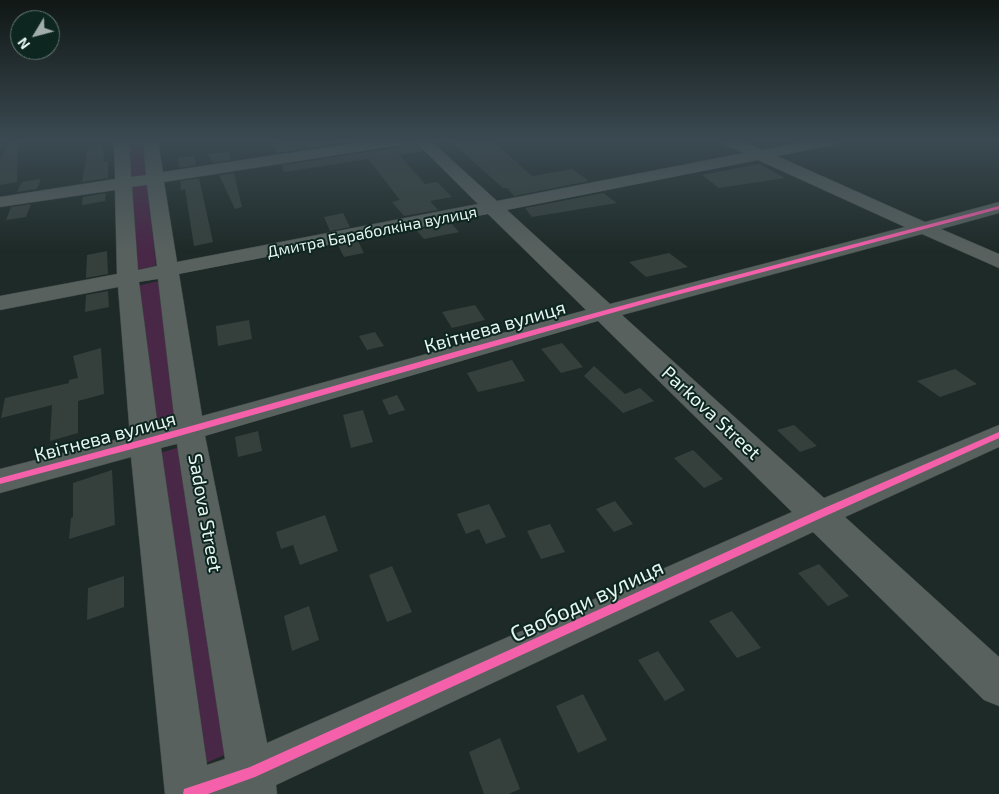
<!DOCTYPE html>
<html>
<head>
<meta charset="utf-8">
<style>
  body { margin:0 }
  #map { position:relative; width:999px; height:794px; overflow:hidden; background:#1e2a27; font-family:"Exo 2",sans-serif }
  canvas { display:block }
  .north { position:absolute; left:10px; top:10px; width:50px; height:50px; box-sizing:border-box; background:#0e2620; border:1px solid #657974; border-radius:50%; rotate:233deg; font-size:14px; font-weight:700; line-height:20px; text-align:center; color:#e7f5f1 }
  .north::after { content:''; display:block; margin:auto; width:18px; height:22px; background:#a1aeaa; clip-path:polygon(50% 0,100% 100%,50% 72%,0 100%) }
</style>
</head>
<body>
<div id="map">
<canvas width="999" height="794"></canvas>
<div class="north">N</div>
</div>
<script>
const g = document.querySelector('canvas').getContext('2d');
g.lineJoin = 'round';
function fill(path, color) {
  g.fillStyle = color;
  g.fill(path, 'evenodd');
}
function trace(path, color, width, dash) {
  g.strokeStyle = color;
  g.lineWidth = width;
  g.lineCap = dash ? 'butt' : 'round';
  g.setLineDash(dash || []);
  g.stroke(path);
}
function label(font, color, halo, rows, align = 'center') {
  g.font = font + ' "Exo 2",sans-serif';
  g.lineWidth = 4;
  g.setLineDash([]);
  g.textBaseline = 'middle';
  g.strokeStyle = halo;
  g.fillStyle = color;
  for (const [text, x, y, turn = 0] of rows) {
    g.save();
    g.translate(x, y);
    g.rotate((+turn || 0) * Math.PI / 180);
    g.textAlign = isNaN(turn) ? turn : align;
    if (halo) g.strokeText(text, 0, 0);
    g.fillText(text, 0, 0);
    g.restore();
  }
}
fill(new Path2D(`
  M127,141H142L146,176L129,179Z
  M147,182L156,266L134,270L129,185Z
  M159,281L179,420L151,427L137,286Z
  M183,446L231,752L193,769L156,454Z`), '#492747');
fill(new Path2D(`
  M10,141H18L17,182L0,185V159Z
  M290,141H353L277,153L273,144Z
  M409,141H413L423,151L399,155L425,184L437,182L452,197L430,201L438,210L404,216L392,202L400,200L368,159L284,172L282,165L400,147Z
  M450,141H493L532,176L572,169L589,181L514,196L507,188H503Z
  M103,144L104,162L108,161V178L82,182L88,146Z
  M228,152L231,160L213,163L208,154Z
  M194,156L196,165L179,168L178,158Z
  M759,164L785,178L719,188L702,175Z
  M234,173L242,207L235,209L219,175Z
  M199,178L213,242L194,246L185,189L181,190L180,181Z
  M41,179L37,189L17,192L22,182Z
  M106,193L105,201L82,205L83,197Z
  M603,193L617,203L532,217L525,208Z
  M31,204L26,217L6,220L11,207Z
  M343,213L350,227L330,231L324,217Z
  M451,223L459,232L424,239L416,230Z
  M358,241L364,253L344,257L338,245Z
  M107,251L108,274L86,278L87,255Z
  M669,253L688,267L646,277L629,262Z
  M108,291L109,307L85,312L86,295Z
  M475,305L485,320L452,328L442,312Z
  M249,320L252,339L218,346L216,326Z
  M375,332L384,346L367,350L359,336Z
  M562,343L583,367L561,373L541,349Z
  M101,348L104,394L78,401V433L50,441L52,405L1,418L5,398L69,383V380L78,378L73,356Z
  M512,360L525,381L478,392L467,373Z
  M594,366L625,394L640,388L654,401L623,413L584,376Z
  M955,369L977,384L940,397L917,381Z
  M397,395L405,410L389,415L382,400Z
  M363,410L373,442L351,448L343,415Z
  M794,425L817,446L800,452L777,430Z
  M258,431L262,451L238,457L235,437Z
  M693,450L723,479L704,488L674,458Z
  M112,470L115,525L69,539L71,518L73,517V483Z
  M615,501L633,524L614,532L596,509Z
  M489,504L506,537L486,544L479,529L466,534L457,514Z
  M325,515L338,551L300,565L293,545L281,549L276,532Z
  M550,524L565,552L541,559L527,531Z
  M819,564L849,596L828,606L798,573Z
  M392,566L412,612L387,622L369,575Z
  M124,576V607L87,620L88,588Z
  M309,606L319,640L292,651L284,616Z
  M732,611L761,648L737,658L709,621Z
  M658,651L685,690L665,701L638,660Z
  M583,694L607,740L578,753L556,706Z
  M500,738L520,789L509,794H484L469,752Z`), '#35403c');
const minor = new Path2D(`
  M114,141H129L131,177L146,175L143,141H158L163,172L368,141H407L400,145L164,182L177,262L478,204L415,141H431L497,201L744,153L724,144L722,141H742L762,150L807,141H839L832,145L777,156L925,222L999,202V213L941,229L999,254V268L922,234L622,315L824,498L999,425V447L845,517L999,657V706L984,700L813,532L276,785L277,794H165L131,457L0,493V469L130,436L118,287L0,310V296L117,274L115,190L0,207V197L115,179ZM758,160L905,227L610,304L507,210ZM147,185L157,266L138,270L132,187ZM488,214L586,310L202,416L179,274ZM158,279L175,424L158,428L139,282ZM598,321L792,512L267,743L205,436ZM177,444L225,759L207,765L161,448Z`);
trace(minor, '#3d4745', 1);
fill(minor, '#58615e');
fill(new Path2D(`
  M999,206V209L951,222L654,301L151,444L0,484V478C201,425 401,366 602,311C734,275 867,241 999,206Z
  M999,432V438L821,518L255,777L208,794H183L184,789L250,767L815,512Z`), '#f560ab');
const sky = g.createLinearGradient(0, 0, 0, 252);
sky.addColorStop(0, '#101715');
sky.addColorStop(0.56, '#3b4a52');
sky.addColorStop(1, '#3b4a5200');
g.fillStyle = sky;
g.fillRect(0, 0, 999, 252);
label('16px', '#e7f5f1', '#0e2620', [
  ["Дмитра Бараболкіна вулиця",372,232,-11]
]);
label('19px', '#e7f5f1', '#0e2620', [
  ["Квітнева вулиця",495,327,-16],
  ["Parkova Street",711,413,43],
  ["Квітнева вулиця",105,437,-15],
  ["Sadova Street",205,513,80]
]);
label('22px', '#e7f5f1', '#0e2620', [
  ["Свободи вулиця",587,601,-25]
]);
</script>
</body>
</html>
